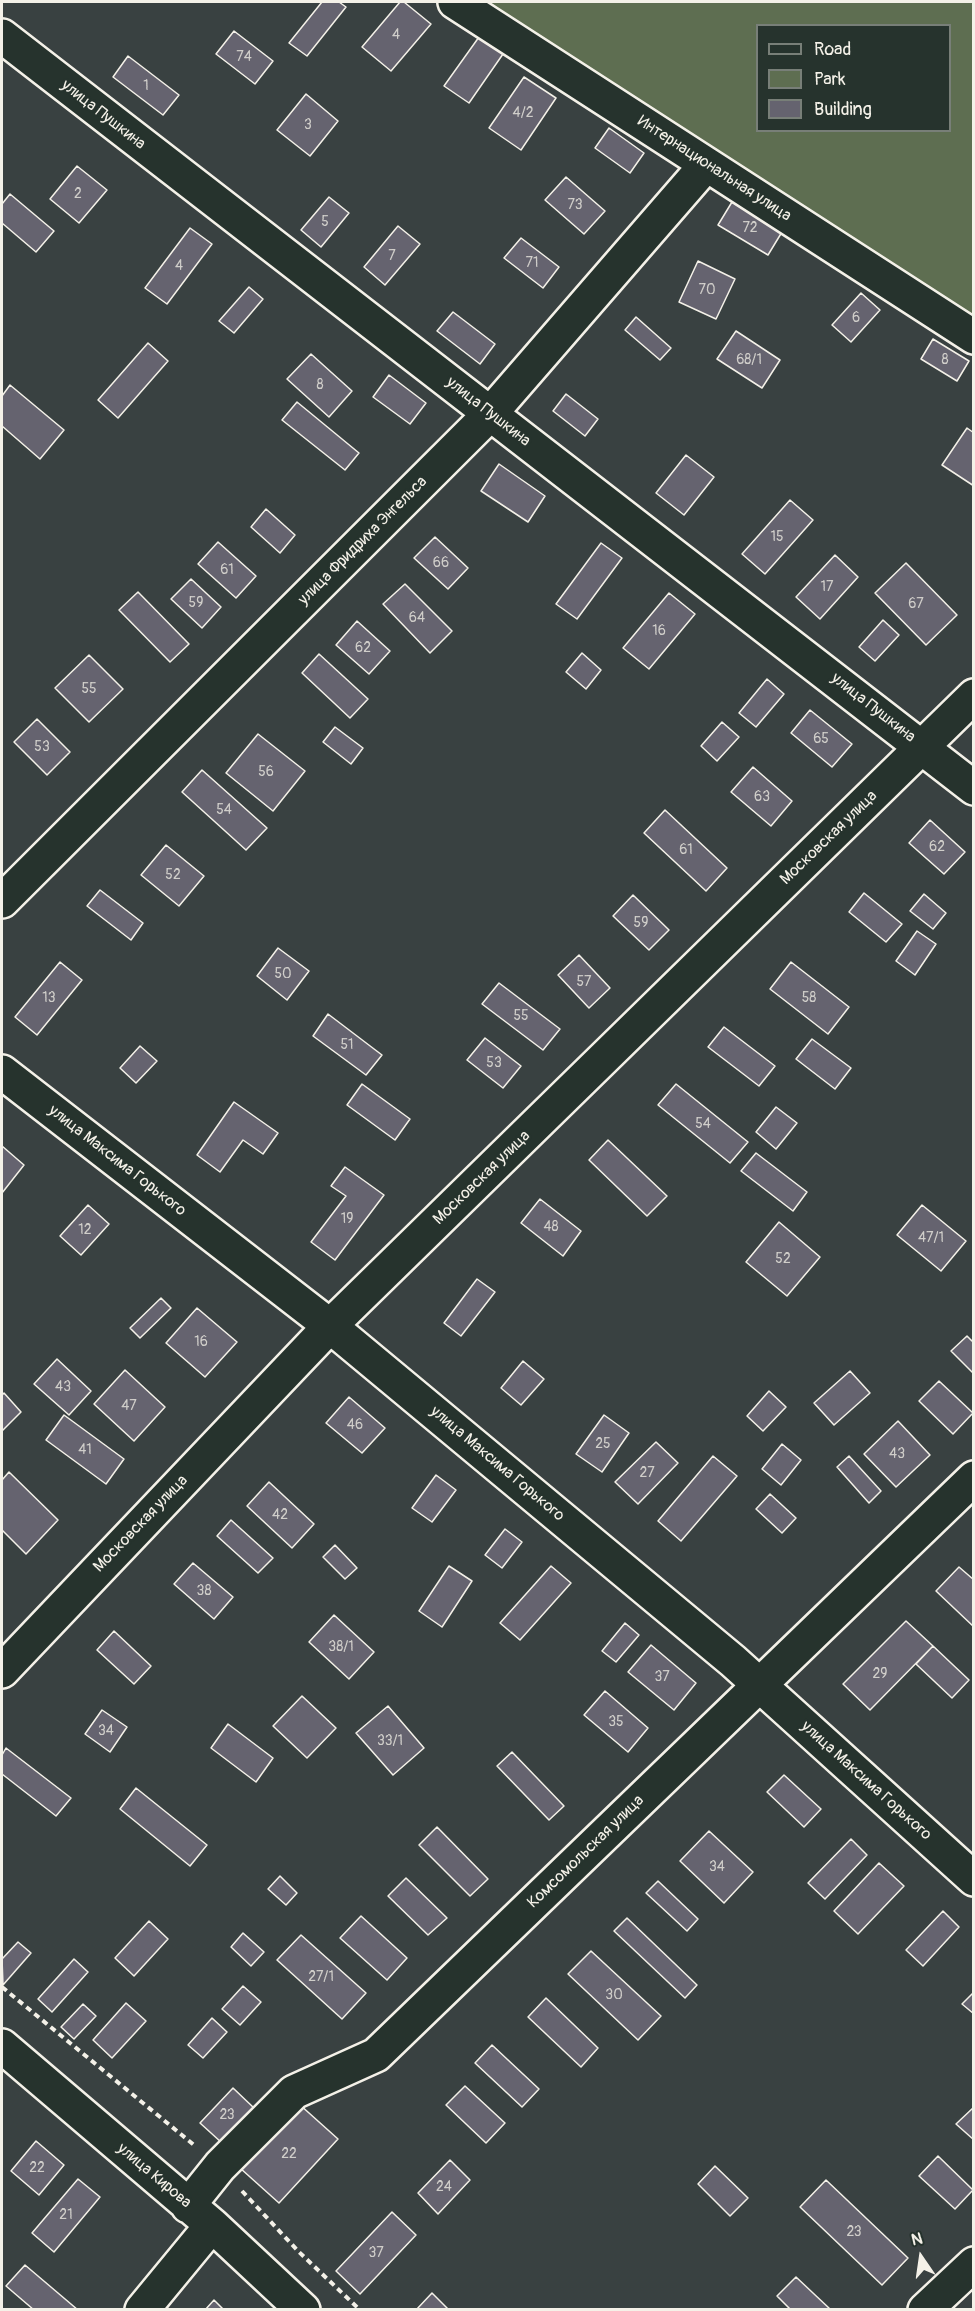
<!DOCTYPE html>
<html>
<head>
<meta charset="utf-8">
<style>
  body { margin:0 }
  #map { position:relative; width:975px; height:2311px; overflow:hidden; background:#394141; font-family:Pangolin,sans-serif }
  canvas { display:block }
  .frame { position:absolute; inset:0; border:3px solid #f4f1e8; pointer-events:none }
  .legend { position:absolute; left:756px; top:24px; width:195px; height:108px; box-sizing:border-box; background:#26332d; border:2px solid #787f78; margin:0; padding:8px 10px; list-style:none; font-size:18px; color:#f4f1e8 }
  .legend li { display:flex; align-items:center; gap:12px; height:30px }
  .legend b { width:30px; border:2px solid #787f78 }
  .north { position:absolute; left:891px; top:2227px; width:60px; height:60px; -webkit-text-stroke:4px #26332d; paint-order:stroke; rotate:347deg; font-size:16px; font-weight:700; line-height:24px; text-align:center; color:#f4f1e8 }
  .north::after { content:''; display:block; margin:auto; width:21px; height:27px; background:#f4f1e8; clip-path:polygon(50% 0,100% 100%,50% 72%,0 100%) }
</style>
</head>
<body>
<div id="map">
<canvas width="975" height="2311"></canvas>
<div class="frame"></div>
<ul class="legend">
<li><b style="height:8px;background:#26332d"></b>Road</li>
<li><b style="height:16px;background:#5e6e51"></b>Park</li>
<li><b style="height:16px;background:#65636f"></b>Building</li>
</ul>
<div class="north">N</div>
</div>
<script>
const g = document.querySelector('canvas').getContext('2d');
g.lineJoin = 'round';
function fill(path, color) {
  g.fillStyle = color;
  g.fill(path, 'evenodd');
}
function trace(path, color, width, dash) {
  g.strokeStyle = color;
  g.lineWidth = width;
  g.lineCap = dash ? 'butt' : 'round';
  g.setLineDash(dash || []);
  g.stroke(path);
}
function label(font, color, halo, rows, align = 'center') {
  g.font = font + ' Pangolin,sans-serif';
  g.lineWidth = 5;
  g.setLineDash([]);
  g.textBaseline = 'middle';
  g.strokeStyle = halo;
  g.fillStyle = color;
  for (const [text, x, y, turn = 0] of rows) {
    g.save();
    g.translate(x, y);
    g.rotate((+turn || 0) * Math.PI / 180);
    g.textAlign = isNaN(turn) ? turn : align;
    if (halo) g.strokeText(text, 0, 0);
    g.fillText(text, 0, 0);
    g.restore();
  }
}
fill(new Path2D(`
  M480,2H973V322ZM758,26H950V130H758Z`), '#5e6e51');
const building = new Path2D(`
  M322,2H339L346,7L307,56L289,43Z
  M400,2H404L431,24L391,71L362,47Z
  M234,31L273,61L255,84L216,54Z
  M479,37L503,54L469,103L444,86Z
  M128,56L179,95L163,115L113,77Z
  M524,77L556,98L521,150L489,128Z
  M306,94L338,121L310,156L277,130Z
  M609,128L644,153L630,173L595,148Z
  M77,166L107,190L79,223L50,199Z
  M566,177L605,211L584,234L545,200Z
  M10,194L54,231L36,252L2,223V204Z
  M329,197L349,213L321,247L301,230Z
  M732,202L782,232L768,255L718,225Z
  M398,226L420,244L385,285L364,267Z
  M190,228L212,244L167,304L145,288Z
  M521,238L559,267L543,288L504,258Z
  M698,261L735,279L716,319L679,302Z
  M249,287L263,299L234,333L219,321Z
  M861,293L880,310L851,342L832,325Z
  M453,312L495,344L480,364L437,331Z
  M636,317L671,348L660,360L625,330Z
  M736,331L780,360L762,388L717,359Z
  M933,339L969,361L957,381L921,359Z
  M148,343L168,361L118,418L98,400Z
  M311,354L352,391L329,417L287,379Z
  M389,375L426,403L410,424L373,397Z
  M10,385L64,430L40,459L2,426V396Z
  M566,394L598,419L585,436L553,411Z
  M297,402L359,453L345,470L282,420Z
  M967,428L974,433V486L942,465Z
  M686,455L714,477L684,515L656,493Z
  M499,464L545,496L528,522L481,491Z
  M790,500L813,520L765,574L742,554Z
  M266,509L295,535L280,553L251,527Z
  M435,537L468,568L448,589L414,558Z
  M218,542L256,576L236,598L198,564Z
  M601,543L622,558L577,619L556,604Z
  M835,555L858,577L820,619L796,597Z
  M906,563L957,615L926,645L875,593Z
  M191,579L221,607L202,628L171,599Z
  M405,584L452,631L430,653L383,604Z
  M138,592L189,644L170,662L119,610Z
  M669,593L695,614L649,669L623,648Z
  M883,620L899,635L875,661L859,647Z
  M357,621L390,651L369,674L336,645Z
  M582,653L601,670L586,689L566,672Z
  M319,654L368,699L350,718L302,673Z
  M89,655L123,689L89,722L55,688Z
  M767,679L784,694L756,727L739,713Z
  M810,710L852,744L832,767L791,733Z
  M37,719L70,752L47,775L14,742Z
  M722,722L739,737L717,761L701,746Z
  M335,727L363,748L351,764L323,742Z
  M258,734L305,771L273,811L226,773Z
  M753,767L792,801L771,826L731,792Z
  M202,770L267,828L246,850L182,792Z
  M665,810L727,868L706,891L644,833Z
  M930,820L965,852L944,874L909,843Z
  M166,845L204,876L179,906L141,875Z
  M100,890L143,923L131,940L87,906Z
  M864,893L902,924L886,942L849,912Z
  M924,894L946,913L933,929L910,911Z
  M633,895L669,930L649,950L613,916Z
  M917,931L936,944L915,975L896,961Z
  M278,948L309,971L287,1000L257,976Z
  M579,955L610,988L589,1008L558,975Z
  M60,962L82,980L37,1035L15,1017Z
  M791,962L849,1007L828,1034L770,989Z
  M499,983L560,1029L543,1050L482,1004Z
  M328,1014L382,1055L366,1075L313,1036Z
  M724,1027L775,1066L759,1086L708,1047Z
  M485,1038L521,1066L503,1088L467,1060Z
  M812,1039L851,1068L835,1089L796,1059Z
  M140,1046L157,1061L136,1083L120,1068Z
  M362,1084L410,1119L395,1140L347,1105Z
  M676,1084L748,1142L730,1163L658,1105Z
  M234,1102L278,1133L263,1154L243,1140L220,1172L197,1155Z
  M776,1107L797,1123L776,1149L756,1132Z
  M608,1140L667,1196L647,1216L589,1160Z
  M2,1146L24,1165L2,1193Z
  M756,1153L807,1192L793,1211L741,1171Z
  M345,1167L384,1195L335,1260L311,1242L346,1196L331,1186Z
  M540,1199L581,1231L563,1256L521,1223Z
  M88,1205L109,1224L81,1255L60,1236Z
  M922,1205L966,1241L941,1271L897,1235Z
  M779,1222L820,1257L787,1296L746,1262Z
  M477,1279L495,1292L461,1336L444,1323Z
  M161,1298L171,1308L140,1338L130,1328Z
  M197,1308L237,1342L205,1377L166,1343Z
  M967,1336L974,1343V1374L951,1351Z
  M57,1359L91,1391L69,1415L34,1384Z
  M523,1361L544,1379L521,1405L501,1388Z
  M125,1370L165,1407L134,1441L94,1404Z
  M850,1371L870,1393L834,1425L814,1403Z
  M939,1381L973,1413L953,1434L919,1401Z
  M769,1391L786,1407L763,1431L747,1416Z
  M4,1393L21,1412L2,1431V1395Z
  M349,1397L385,1428L362,1453L326,1423Z
  M64,1415L124,1459L106,1484L46,1440Z
  M604,1415L629,1433L602,1472L576,1454Z
  M898,1421L930,1455L896,1487L864,1454Z
  M656,1442L678,1463L638,1504L615,1482Z
  M782,1444L801,1460L781,1485L762,1469Z
  M713,1456L737,1476L681,1541L658,1521Z
  M849,1456L881,1491L869,1503L837,1467Z
  M9,1472L58,1520L26,1554L2,1530V1480Z
  M436,1475L456,1490L432,1522L412,1508Z
  M269,1482L314,1524L292,1548L247,1506Z
  M770,1494L796,1518L782,1533L756,1509Z
  M231,1520L273,1558L258,1573L217,1536Z
  M505,1529L522,1542L502,1568L485,1555Z
  M335,1545L357,1568L345,1579L323,1557Z
  M193,1563L233,1597L214,1619L174,1584Z
  M449,1566L472,1581L442,1627L419,1611Z
  M551,1566L571,1583L520,1640L500,1623Z
  M959,1567L974,1580V1627L936,1591Z
  M334,1615L374,1652L349,1679L309,1642Z
  M906,1621L933,1646L870,1710L843,1684Z
  M625,1623L639,1635L616,1662L602,1651Z
  M114,1631L151,1666L134,1684L97,1650Z
  M651,1645L696,1683L674,1710L628,1672Z
  M933,1646L969,1680L952,1698L916,1664Z
  M605,1691L648,1728L628,1752L584,1715Z
  M302,1696L336,1728L307,1758L273,1726Z
  M388,1706L424,1748L393,1775L356,1733Z
  M102,1710L127,1727L110,1752L85,1734Z
  M228,1724L273,1758L256,1782L211,1748Z
  M6,1748L71,1798L56,1816L2,1774V1755Z
  M512,1752L564,1806L549,1820L497,1766Z
  M784,1775L821,1809L804,1827L767,1792Z
  M136,1788L207,1845L190,1866L120,1809Z
  M437,1827L488,1879L470,1896L419,1845Z
  M709,1831L753,1872L724,1903L680,1861Z
  M851,1839L867,1855L825,1899L808,1883Z
  M879,1863L904,1886L858,1934L834,1911Z
  M280,1876L297,1893L286,1905L268,1889Z
  M406,1878L447,1918L428,1935L388,1896Z
  M658,1881L698,1919L687,1931L646,1893Z
  M943,1911L959,1927L923,1966L906,1950Z
  M361,1916L407,1958L387,1980L340,1938Z
  M627,1918L697,1985L685,1998L614,1931Z
  M149,1921L168,1939L134,1976L115,1958Z
  M243,1933L264,1952L251,1966L231,1947Z
  M301,1935L366,1993L342,2019L277,1960Z
  M18,1942L31,1953L3,1985L2,1959Z
  M591,1951L661,2016L638,2040L568,1974Z
  M74,1959L88,1972L52,2012L38,1999Z
  M243,1986L261,2002L240,2025L222,2009Z
  M974,1992V2014L962,2004Z
  M546,1998L598,2048L581,2067L528,2017Z
  M126,2003L146,2021L112,2058L93,2040Z
  M83,2004L96,2016L74,2039L61,2027Z
  M212,2018L227,2032L203,2058L188,2045Z
  M492,2045L539,2089L522,2107L475,2063Z
  M465,2086L505,2123L486,2143L446,2105Z
  M233,2088L254,2108L222,2143L200,2123Z
  M299,2104L338,2139L279,2203L240,2168Z
  M974,2107V2140L956,2124Z
  M36,2141L64,2165L39,2195L11,2171Z
  M938,2156L973,2190L955,2209L919,2176Z
  M450,2160L470,2180L438,2214L418,2193Z
  M715,2166L748,2198L730,2216L698,2184Z
  M78,2179L100,2197L54,2252L32,2233Z
  M826,2180L908,2258L882,2285L800,2207Z
  M392,2212L416,2235L360,2294L336,2271Z
  M25,2265L78,2310H34L6,2286Z
  M796,2277L830,2309L791,2310L777,2296Z
  M432,2293L449,2310H416Z
  M214,2300L224,2310H205Z`);
fill(building, '#65636f');
trace(building, '#f4f1e8', 1.5);
const street = new Path2D(`
  M455,2L974,337
  M2,36L974,788
  M2,901L490,414L706,165
  M2,1072L330,1326L733,1661L974,1879
  M2,1671L330,1326L974,696
  M2,2046L212,2225L303,2310
  M188,2206L220,2166L294,2092L376,2055L974,1478
  M142,2310L212,2225
  M925,2310L974,2264`);
trace(street, '#f4f1e8', 38);
trace(new Path2D(`
  M2,1987L194,2145
  M242,2191L298,2251L360,2310`), '#f4f1e8', 4, [6, 4.5]);
trace(street, '#26332d', 33);
label('14px', '#d0ceca', null, [
  ["4",396,35],
  ["74",244,57],
  ["1",146,86],
  ["4/2",523,113],
  ["3",308,125],
  ["2",78,194],
  ["73",575,205],
  ["5",325,222],
  ["72",750,228],
  ["7",392,256],
  ["71",532,263],
  ["4",179,266],
  ["70",707,290],
  ["6",856,318],
  ["68/1",749,360],
  ["8",945,360],
  ["8",320,385],
  ["15",777,537],
  ["66",441,563],
  ["61",227,570],
  ["17",827,587],
  ["59",196,603],
  ["67",916,604],
  ["64",417,618],
  ["16",659,631],
  ["62",363,648],
  ["55",89,689],
  ["65",821,739],
  ["53",42,747],
  ["56",266,772],
  ["63",762,797],
  ["54",224,810],
  ["62",937,847],
  ["61",686,850],
  ["52",173,875],
  ["59",641,923],
  ["50",283,974],
  ["57",584,982],
  ["13",49,998],
  ["58",809,998],
  ["55",521,1016],
  ["51",347,1045],
  ["53",494,1063],
  ["54",703,1124],
  ["19",347,1219],
  ["48",551,1227],
  ["12",85,1230],
  ["47/1",931,1238],
  ["52",783,1259],
  ["16",201,1342],
  ["43",63,1387],
  ["47",129,1406],
  ["46",355,1425],
  ["25",603,1444],
  ["41",85,1450],
  ["43",897,1454],
  ["27",647,1473],
  ["42",280,1515],
  ["38",204,1591],
  ["38/1",341,1647],
  ["29",880,1674],
  ["37",662,1677],
  ["35",616,1722],
  ["34",106,1731],
  ["33/1",390,1741],
  ["34",717,1867],
  ["27/1",321,1977],
  ["30",614,1995],
  ["23",227,2115],
  ["22",289,2154],
  ["22",37,2168],
  ["24",444,2187],
  ["21",66,2215],
  ["23",854,2232],
  ["37",376,2253]
]);
label('16px', '#f4f1e8', '#26332d', [
  ["улица Пушкина",103,115,38],
  ["Интернациональная улица",714,169,33],
  ["улица Пушкина",488,412,38],
  ["улица Фридриха Энгельса",363,541,-45],
  ["улица Пушкина",873,708,38],
  ["Московская улица",829,838,-44],
  ["улица Максима Горького",117,1161,38],
  ["Московская улица",482,1178,-44],
  ["улица Максима Горького",497,1464,40],
  ["Московская улица",141,1524,-46],
  ["улица Максима Горького",866,1781,42],
  ["Комсомольская улица",586,1852,-44],
  ["улица Кирова",154,2176,40]
]);
</script>
</body>
</html>
